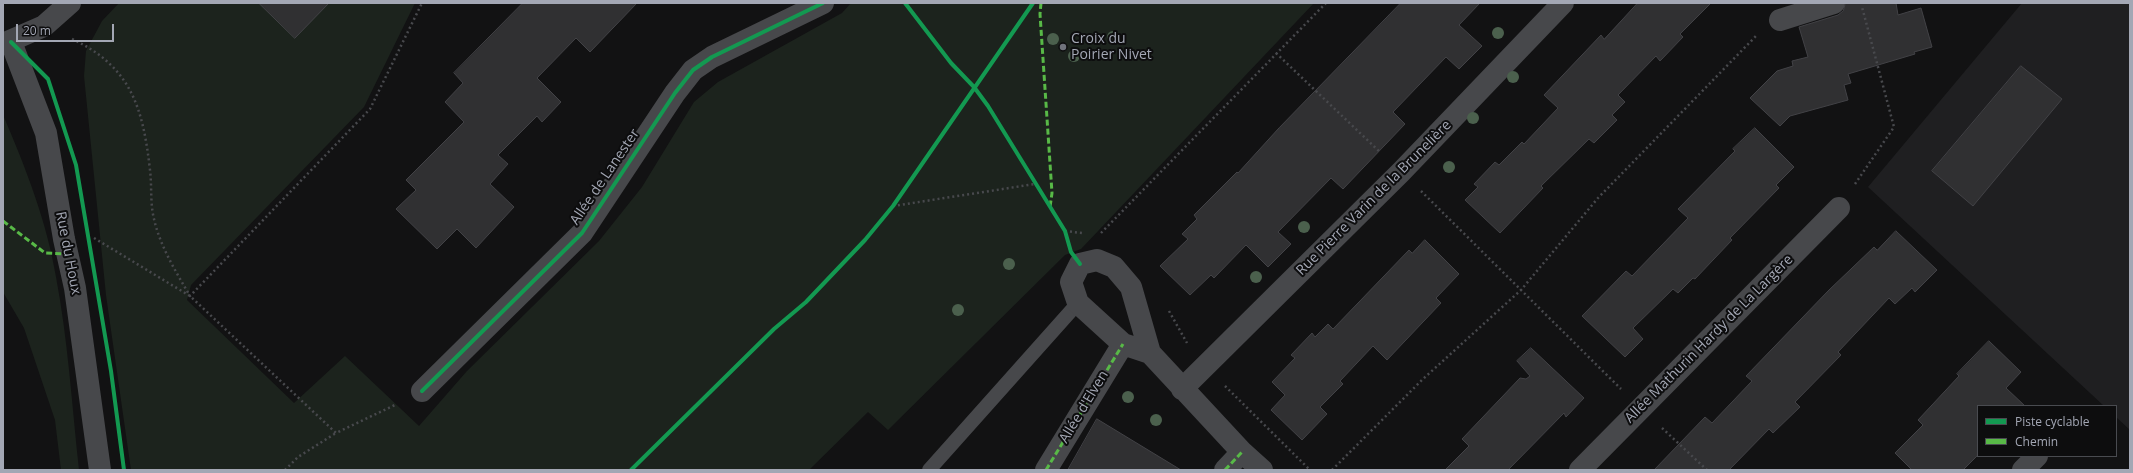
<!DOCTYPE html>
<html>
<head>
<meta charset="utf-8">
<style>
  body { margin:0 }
  #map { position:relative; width:2133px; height:473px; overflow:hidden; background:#121213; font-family:"Open Sans",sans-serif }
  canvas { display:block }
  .frame { position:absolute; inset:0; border:4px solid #a3a7b4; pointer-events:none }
  .legend { position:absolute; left:1977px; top:405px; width:140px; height:52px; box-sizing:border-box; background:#0d0d0e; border:1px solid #494b50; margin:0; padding:5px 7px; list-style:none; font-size:12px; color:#a3a7b4 }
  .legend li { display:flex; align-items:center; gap:8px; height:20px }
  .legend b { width:20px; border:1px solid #494b50 }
  .scale { position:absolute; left:16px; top:24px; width:98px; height:18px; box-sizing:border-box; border:2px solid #a3a7b4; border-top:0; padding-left:5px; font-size:12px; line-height:14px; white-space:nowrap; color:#a3a7b4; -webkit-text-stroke:3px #0d0d0e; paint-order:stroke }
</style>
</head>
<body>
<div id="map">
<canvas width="2133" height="473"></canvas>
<div class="frame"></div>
<ul class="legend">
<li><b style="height:5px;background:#139951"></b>Piste cyclable</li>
<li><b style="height:5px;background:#58b947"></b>Chemin</li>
</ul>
<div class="scale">20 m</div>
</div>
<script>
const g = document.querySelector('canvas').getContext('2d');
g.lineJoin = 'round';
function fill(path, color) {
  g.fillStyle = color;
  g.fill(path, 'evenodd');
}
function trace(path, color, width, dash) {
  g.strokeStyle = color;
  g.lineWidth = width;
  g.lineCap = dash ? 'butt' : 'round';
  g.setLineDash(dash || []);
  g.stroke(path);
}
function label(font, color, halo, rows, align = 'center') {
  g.font = font + ' "Open Sans",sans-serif';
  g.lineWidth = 4;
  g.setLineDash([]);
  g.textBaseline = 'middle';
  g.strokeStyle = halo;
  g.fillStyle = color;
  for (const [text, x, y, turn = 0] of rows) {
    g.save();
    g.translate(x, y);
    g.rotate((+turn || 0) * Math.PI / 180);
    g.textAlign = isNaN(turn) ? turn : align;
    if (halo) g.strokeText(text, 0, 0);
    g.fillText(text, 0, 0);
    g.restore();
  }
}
fill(new Path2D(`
  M2022,3H2130V430L2116,417V406H2104L1868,187Z`), '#1f1f21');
fill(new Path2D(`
  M119,3H415L364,107L191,285L187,300L294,403L345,356L419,426L467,371L599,241L642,187L694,102L718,82L842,13L851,3H1314L1081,249L1065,255L888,430L868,412L809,470H131L106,295L84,76L86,51L102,21Z
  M3,115C25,166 47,222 56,277C68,340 72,406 79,470H61L55,420L24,328L3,292Z`), '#1c231d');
const building = new Path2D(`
  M259,3H329L295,38Z
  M523,3H637L590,52L576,38L537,78L561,102L542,122L537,116L498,155L508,164L490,184L514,207L476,248L457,229L437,249L396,209L416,190L406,180L464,122L445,102L463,83L454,73Z
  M1401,3H1480L1459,25L1482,46L1459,69L1446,57L1393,112L1405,124L1343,189L1331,178L1278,232L1291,244L1268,267L1246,245L1214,278L1211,275L1190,295L1160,266L1188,239L1182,234L1197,219L1194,215L1237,172L1238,173L1279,128Z
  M1638,3H1711L1680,34L1683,37L1660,61L1656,56L1618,95L1625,102L1612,115L1617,120L1594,143L1589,139L1541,186L1543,188L1500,233L1465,200L1478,187L1474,184L1495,162L1499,165L1522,142L1524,144L1558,108L1544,95L1601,35L1604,39Z
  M1846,3H1896L1898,15L1921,8L1932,47L1914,52L1915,54L1848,74L1851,83L1844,85L1848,100L1790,116L1780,126L1750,98L1777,71L1793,66L1792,61L1808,57L1799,27L1838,15L1843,11Z
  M2021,66L2062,99L1973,206L1932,171Z
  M1755,128L1794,167L1776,185L1779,188L1730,238L1732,240L1695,279L1693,278L1678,293L1673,289L1633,328L1643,339L1625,357L1582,316L1626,271L1632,276L1688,218L1678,209L1735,151L1733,149Z
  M1896,231L1937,270L1915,292L1912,288L1895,304L1889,298L1838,352L1841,355L1795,402L1800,407L1773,433L1769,429L1729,470H1654L1705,417L1712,423L1752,381L1746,376L1829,290L1874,247L1877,250Z
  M1425,240L1459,274L1436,298L1441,303L1387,360L1373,346L1340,381L1343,384L1320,407L1327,414L1302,440L1271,410L1285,395L1272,382L1295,358L1291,355L1312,333L1315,337L1328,324L1333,329L1409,250L1412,253Z
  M1989,341L2021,372L2006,388L2025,406H1978V455L1963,470H1912L1895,453L1923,425L1918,420L1959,376L1957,374Z
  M1531,348L1584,398L1566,417L1564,413L1508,470H1445L1469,446L1462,439L1520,378L1526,379L1530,376L1517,361Z
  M1097,419L1181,470H1068Z`);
fill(building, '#303032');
trace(building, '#424246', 1);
trace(new Path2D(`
  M72,39C132,67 143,109 150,170C152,186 150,203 154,219C160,246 176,272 190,296L370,109L422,3
  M1276,53L1381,153
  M1855,184L1894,127L1862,7
  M1421,191L1621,389
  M893,206L1035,184
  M1065,231L1082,233
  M1101,233L1326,3
  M94,238L190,296L336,433L397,404
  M1169,311L1187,343
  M1225,386L1310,470
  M1662,428L1707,470
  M285,470L298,457L336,433
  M1332,470L1423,379L1521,290L1598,198L1756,36`), '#48494d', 2.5, [2, 3]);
trace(new Path2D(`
  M929,470L1078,303`), '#47484b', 14);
trace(new Path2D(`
  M1780,20L1834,3
  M11,42L46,133L64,239L75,288L100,470
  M3,44L44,26L70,3
  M1097,260L1114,267L1131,287L1150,353L1123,344L1078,303L1071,282L1080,264Z
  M1150,353L1242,452L1262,470
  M1182,389L1401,172L1563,3
  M422,391L582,233L675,93L693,70L712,57L823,3
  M1046,470L1123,344
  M1225,470L1242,452
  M1580,470L1839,208
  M2023,470L2037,456`), '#47484b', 22);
trace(new Path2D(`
  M1041,3L1040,14L1052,193L1050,207
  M3,221L45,253L68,254
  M1046,470L1123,344
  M1225,470L1242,452`), '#58b947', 3, [6, 3]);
trace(new Path2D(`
  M905,3L951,63L974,87L988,106L1065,231L1071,252L1080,264
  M11,42L48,79L76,165L111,371L124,470
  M422,391L582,233L675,93L693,70L712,57L823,3
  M631,470L774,329L806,302L865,240L893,206L1033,3`), '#139951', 4);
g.fillStyle = '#4b604d';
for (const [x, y] of [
  [1498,33],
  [1113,37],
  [1053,39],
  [1074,56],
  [1513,77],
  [1473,118],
  [1449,167],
  [1304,227],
  [1009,264],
  [1256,277],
  [958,310],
  [1128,397],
  [1156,420]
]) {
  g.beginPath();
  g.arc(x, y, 6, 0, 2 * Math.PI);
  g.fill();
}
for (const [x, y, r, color] of [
  [1063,47,4,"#70737c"]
]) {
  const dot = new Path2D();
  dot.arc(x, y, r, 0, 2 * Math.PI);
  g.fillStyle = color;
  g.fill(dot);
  trace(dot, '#0d0d0e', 1.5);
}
label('14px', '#a3a7b4', '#0d0d0e', [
  ["Croix du",1071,39],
  ["Poirier Nivet",1071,55]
], 'left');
label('14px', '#a3a7b4', '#0d0d0e', [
  ["Allée de Lanester",605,177,-56],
  ["Rue Pierre Varin de la Brunelière",1374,198,-45],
  ["Rue du Houx",68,253,79],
  ["Allée Mathurin Hardy de La Largère",1709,339,-45],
  ["Allée d'Elven",1084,407,-59]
]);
</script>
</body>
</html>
